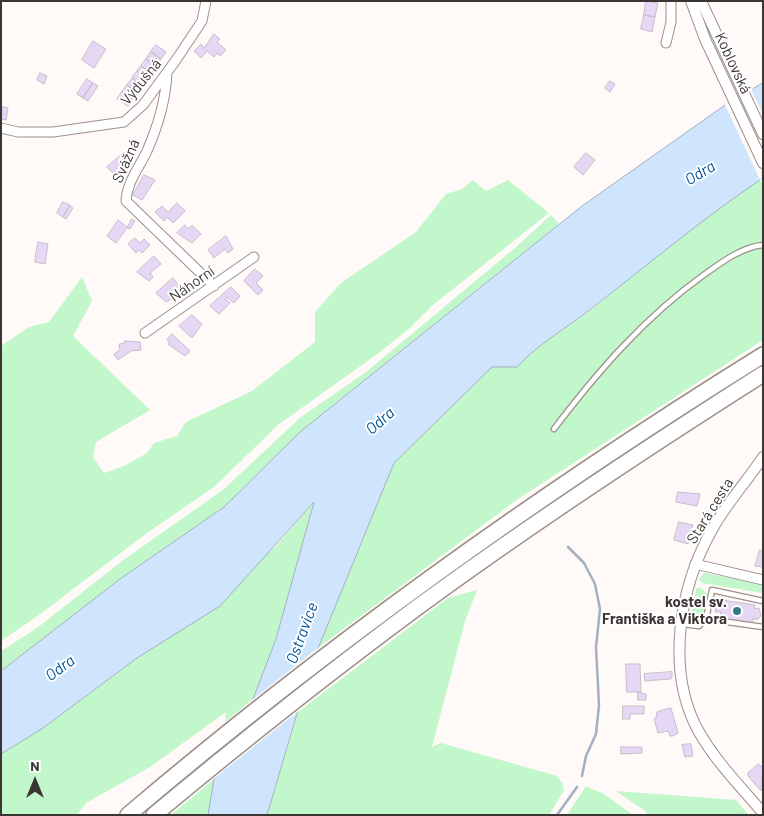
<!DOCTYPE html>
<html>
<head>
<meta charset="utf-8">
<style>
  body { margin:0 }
  #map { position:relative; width:764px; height:816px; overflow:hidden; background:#fff9f7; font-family:Barlow,sans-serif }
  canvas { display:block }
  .frame { position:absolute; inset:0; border:2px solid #3b3634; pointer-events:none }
  .north { position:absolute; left:10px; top:756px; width:50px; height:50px; -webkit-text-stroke:4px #fff; paint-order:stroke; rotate:0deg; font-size:14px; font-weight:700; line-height:20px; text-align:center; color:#3b3634 }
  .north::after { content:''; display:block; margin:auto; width:18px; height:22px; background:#3b3634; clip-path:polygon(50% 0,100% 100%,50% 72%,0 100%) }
</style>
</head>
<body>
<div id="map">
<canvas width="764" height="816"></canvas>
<div class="frame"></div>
<div class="north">N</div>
</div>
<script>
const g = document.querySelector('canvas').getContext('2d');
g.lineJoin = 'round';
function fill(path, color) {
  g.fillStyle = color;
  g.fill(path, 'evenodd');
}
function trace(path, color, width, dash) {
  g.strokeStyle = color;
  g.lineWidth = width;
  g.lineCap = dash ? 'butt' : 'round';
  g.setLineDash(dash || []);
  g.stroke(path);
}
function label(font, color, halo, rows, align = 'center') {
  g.font = font + ' Barlow,sans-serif';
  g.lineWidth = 4;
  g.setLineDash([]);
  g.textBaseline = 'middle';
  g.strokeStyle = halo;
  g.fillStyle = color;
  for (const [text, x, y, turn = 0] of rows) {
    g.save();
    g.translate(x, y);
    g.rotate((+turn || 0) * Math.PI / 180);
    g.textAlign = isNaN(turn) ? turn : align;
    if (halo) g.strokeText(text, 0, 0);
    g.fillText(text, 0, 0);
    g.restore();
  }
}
fill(new Path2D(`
  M760,179L763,185V340L518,499L318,648L394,463L492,367L517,366C539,343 567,328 593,308C648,264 702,219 760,179Z
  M473,180L486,191L508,180L549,213L434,304L410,328L380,352L278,425L214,487L147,533L39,615L1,641V346L29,327L49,322L82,277L92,301L73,336L150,410L96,442L93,457L104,473L124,466L147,453L154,443L177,436L186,422L252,391L315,342V312L341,283L416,232L446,194L462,189Z
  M551,215L559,224L300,432L224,507L120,579L1,671V651L37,628L122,561L224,489L301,417L366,372L515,248Z
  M315,501L276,639L253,699L225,722L226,712L150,767L86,803L77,815H1V754L43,728L137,658L276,546Z
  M704,573L763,584V593L702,583L699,579Z
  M699,587L707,593L702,617L696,623L692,622L691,617L696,589Z
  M477,590L465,621L432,747L441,743L557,776L562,783L564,790L549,815H267L298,712L448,598Z
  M214,779L208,815H171Z
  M586,786L604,794L633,815H567Z
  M616,791L736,800L749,815H647L645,811Z`), '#c2f7cb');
const water = new Path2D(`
  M763,83V178C703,218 649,264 592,308C567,328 539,343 517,367H492L394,463L312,663L267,815H208L214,779L253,699L276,639L314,502L220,606L137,658L43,728L1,754V671L120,579L224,507L300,432L582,206L725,105Z`);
fill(water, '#cfe5fe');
trace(water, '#a3b0c1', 1);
fill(new Path2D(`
  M750,87L763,114L761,182L724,103Z
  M322,645L301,709L211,781L248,703Z`), '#fff9f7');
trace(new Path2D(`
  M568,547L584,563L595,584L600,609L596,647L599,705L596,734L586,756L582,776
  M557,815L577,787`), '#a3b0c1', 2.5);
const building = new Path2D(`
  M646,1L658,3L655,17L644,15Z
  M644,15L655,17L652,32L641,29Z
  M214,34L220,39L217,42L226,50L220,56L218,53L214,57L207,51L201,58L194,51L201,44L204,48Z
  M93,41L106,49L94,68L82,60Z
  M156,45L166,52L161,59L151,51Z
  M151,52L161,59L156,66L146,59Z
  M146,59L156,66L151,73L141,66Z
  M141,66L151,73L147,79L137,71Z
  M137,71L147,79L142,85L132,78Z
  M40,73L47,76L44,84L37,80Z
  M87,79L93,83L83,98L77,94Z
  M132,79L142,86L137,93L127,85Z
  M610,81L615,84L610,92L605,88Z
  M93,83L98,86L88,101L83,98Z
  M127,85L137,93L132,99L122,92Z
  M122,92L132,99L128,106L117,99Z
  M1,106L8,108L6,120L1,119Z
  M586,153L595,160L583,175L574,167Z
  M121,155H124L130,161L114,174L107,167Z
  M144,175L155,180L142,200L133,195Z
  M63,202L70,205L63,217L57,213Z
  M177,203L185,211L173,223L167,217L164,221L155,212L162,206L168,212Z
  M70,206L73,208L66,219L63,217Z
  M132,219L135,221L130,229L127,228L116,243L107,236L118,220L127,227Z
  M185,225L188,229L192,225L201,234L192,243L177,233Z
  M226,236L233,249L228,253L225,249L214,258L208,250Z
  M135,238L140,243L144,239L150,245L142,253L139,250L136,253L128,244Z
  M38,242L48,244L45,264L35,262Z
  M154,256L161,264L150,273L153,277L149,281L137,272Z
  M255,269L263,276L256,283L263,290L258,295L244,281Z
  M173,278L179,286L168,295L171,299L166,302L156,293Z
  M231,287L240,296L234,303L227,297L225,299L230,303L219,314L210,306Z
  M192,315L202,324L192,338L179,326Z
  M172,334L190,351L185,356L168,344L170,342L167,340Z
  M125,341L140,342L141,350L131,351L118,360L114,354L120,350L119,344L125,343Z
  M678,492L700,494L697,506L676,502Z
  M679,522L693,525L688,544L674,540Z
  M760,550L763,551V567L755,566Z
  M722,600L755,605L754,609L759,608L761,616L757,620L753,618V623L719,618L721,612H715L716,605H722Z
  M626,664H640L641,692H627Z
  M672,672V678L670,679L645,681L644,674Z
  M638,692L646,694V700H638Z
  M623,706H644V714H630V719H623Z
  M671,708L678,733L673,736H670L668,731L658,733L654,719L656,718L657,712Z
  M691,744L693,756L685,757L682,745Z
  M621,747H642V753L621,754Z
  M759,764L763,768L761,791L748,776V773Z`);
fill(building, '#e6d8f5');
trace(building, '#c4bfca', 1);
const service = new Path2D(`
  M554,429C598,371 646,316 705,274C722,262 742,247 763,245
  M706,619L763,627
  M682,624L699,626L706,619L712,590L763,601`);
const minor = new Path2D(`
  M666,43L671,22V1
  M167,72C166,99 158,126 147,151C139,168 127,182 126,201L214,286
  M1,128L18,132H53L124,122L143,105L176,60L202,21L206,1
  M145,333L254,257
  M695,564L763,580`);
const tertiary = new Path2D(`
  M691,1L705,39L763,163
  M701,1L763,134
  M763,457C747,481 727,503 713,528C679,587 665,671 699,732C716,762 741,787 763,813`);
const motorway = new Path2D(`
  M128,815C328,645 541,493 763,355
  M154,815C239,744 326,675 415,609C528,526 645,449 763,374`);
trace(service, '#9c908b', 7);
trace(minor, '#9c908b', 11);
trace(tertiary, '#9c908b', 12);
trace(motorway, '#9c908b', 18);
trace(service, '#fff', 4.5);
trace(minor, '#fff', 9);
trace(tertiary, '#fff', 10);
trace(motorway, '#fff', 15);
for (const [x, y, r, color] of [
  [737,611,5,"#357989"]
]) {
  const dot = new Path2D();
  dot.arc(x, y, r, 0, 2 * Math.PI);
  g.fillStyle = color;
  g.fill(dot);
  trace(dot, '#fff', 2);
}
label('15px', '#3b3634', '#fff', [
  ["Koblovská",733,63,65],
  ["Výdušná",141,82,-51],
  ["Svážná",126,161,-66],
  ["Náhorní",192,284,-35],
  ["Stará cesta",710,511,-58]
]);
label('bold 15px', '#3b3634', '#fff', [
  ["kostel sv.",727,602],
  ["Františka a Viktora",727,619]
], 'right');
label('italic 16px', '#01559b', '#fff', [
  ["Odra",700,173,-31],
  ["Odra",380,421,-41],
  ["Ostravice",302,633,-70],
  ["Odra",60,668,-36]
]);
</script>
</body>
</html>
